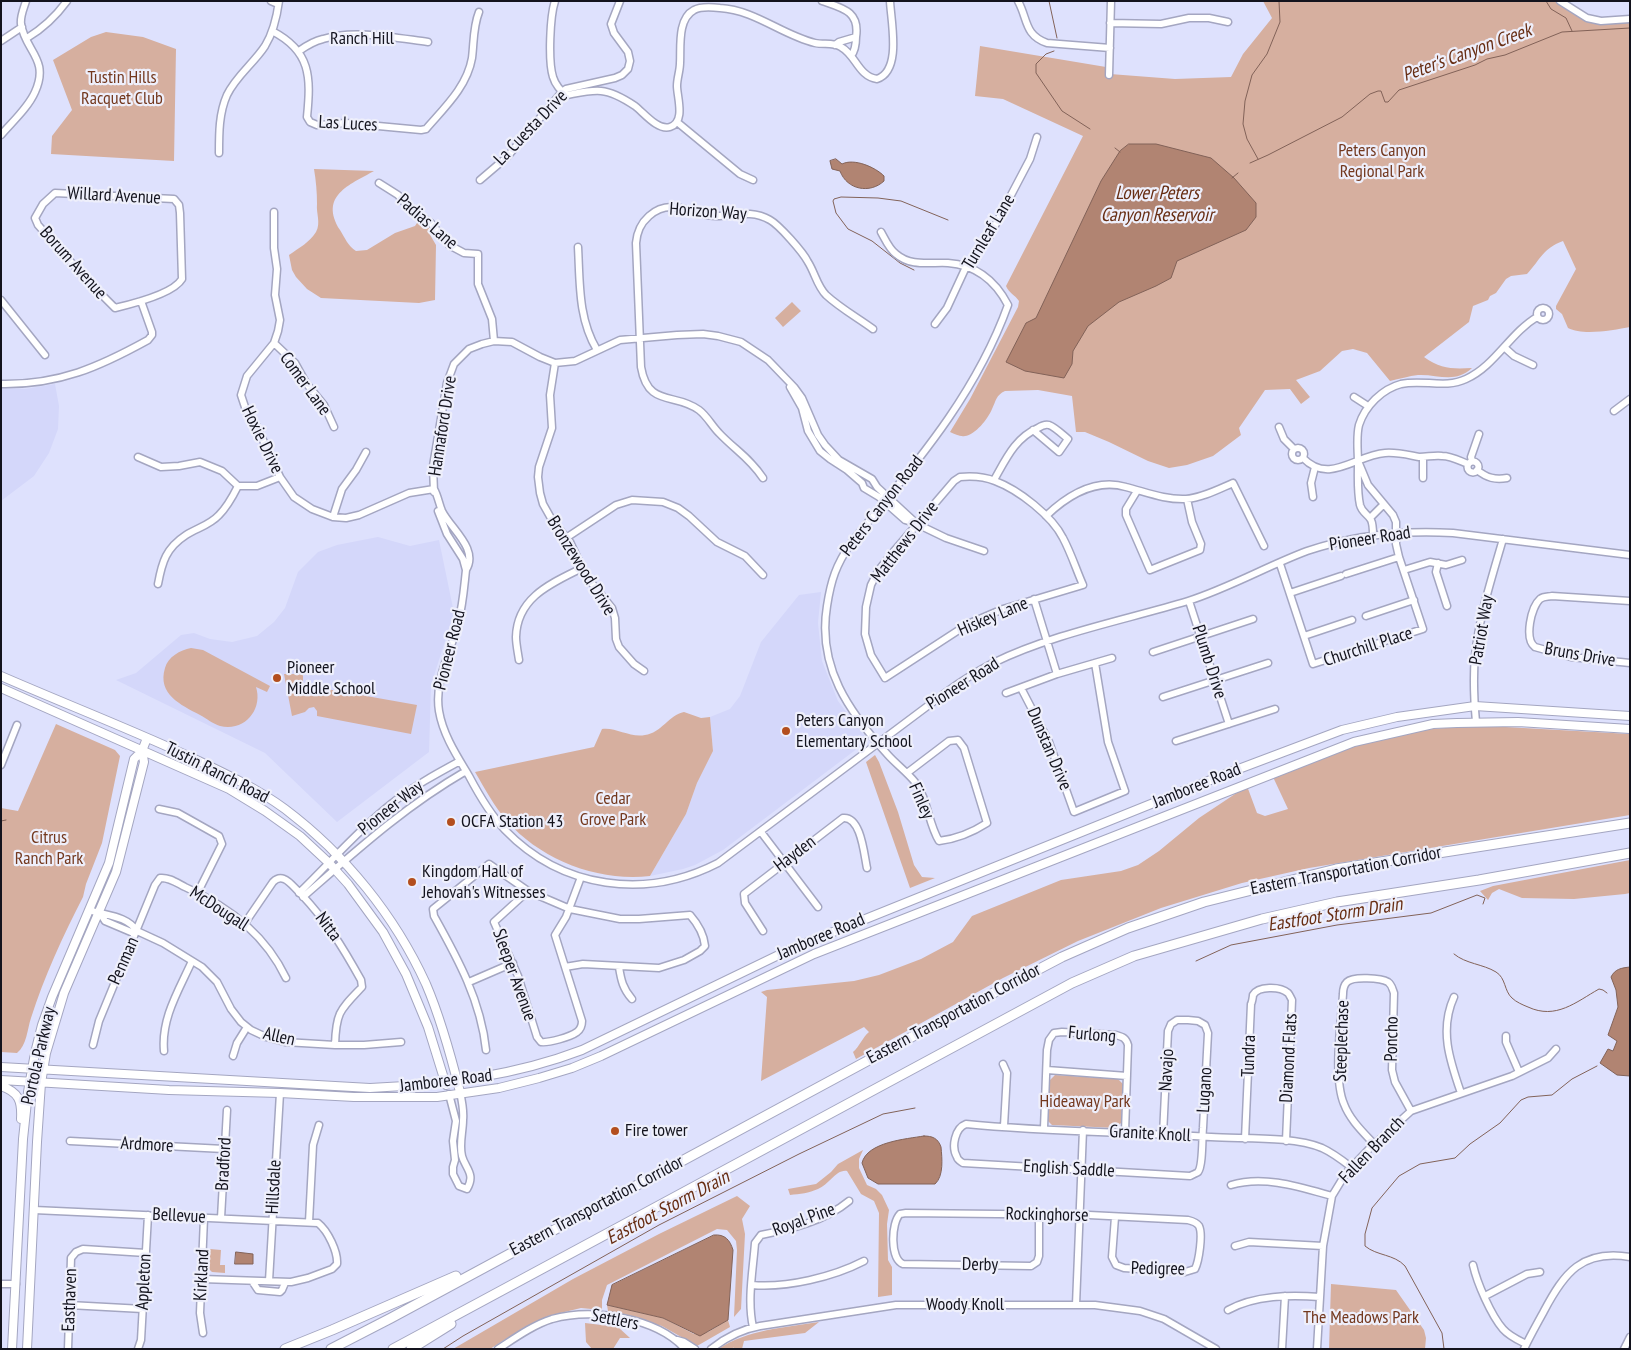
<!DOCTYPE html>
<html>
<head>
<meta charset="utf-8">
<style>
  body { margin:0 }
  #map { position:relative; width:1631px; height:1350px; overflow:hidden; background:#dee1fd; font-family:"PT Sans Narrow",sans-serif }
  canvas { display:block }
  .frame { position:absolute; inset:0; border:2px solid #13131d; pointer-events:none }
</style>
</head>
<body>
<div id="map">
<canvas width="1631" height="1350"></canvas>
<div class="frame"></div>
</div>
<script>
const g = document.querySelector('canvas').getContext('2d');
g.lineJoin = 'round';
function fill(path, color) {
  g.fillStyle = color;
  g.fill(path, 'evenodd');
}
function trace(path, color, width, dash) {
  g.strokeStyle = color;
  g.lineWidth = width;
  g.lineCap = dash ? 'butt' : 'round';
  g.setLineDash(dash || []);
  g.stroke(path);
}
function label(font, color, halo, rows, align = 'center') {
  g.font = font + ' "PT Sans Narrow",sans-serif';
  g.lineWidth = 4.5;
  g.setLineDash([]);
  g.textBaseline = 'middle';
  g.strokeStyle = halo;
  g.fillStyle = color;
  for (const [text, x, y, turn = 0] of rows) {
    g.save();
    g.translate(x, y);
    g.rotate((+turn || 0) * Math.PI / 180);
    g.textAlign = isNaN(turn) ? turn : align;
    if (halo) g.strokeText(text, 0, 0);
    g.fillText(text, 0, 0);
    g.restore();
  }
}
fill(new Path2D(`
  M55,384L59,406L58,429L49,453L34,476L1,501V388L25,389Z
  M378,537L410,546L439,540L454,613L431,685L429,752L337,822L265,753L116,680L136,673L181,635L194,633L210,639L232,642L257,636L274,622L285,608L298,572L318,552L337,545Z
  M821,592L818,623L822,661L838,701L866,738V742L723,850L695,865L683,869L650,876L686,814L697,783L713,751L710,717L730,709L740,696L761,642L799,595Z`), '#d4d7fa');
fill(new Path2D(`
  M1263,1H1556L1581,18L1591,21H1630V327C1614,330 1583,336 1568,328L1562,314L1556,309V306L1576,269L1563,241C1542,249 1541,259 1527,274L1511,276L1506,279L1496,293L1490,296L1488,300L1473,306L1469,322L1424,357C1441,369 1452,369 1472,368C1455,384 1438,374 1418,375C1409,376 1399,379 1390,381L1367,353L1353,349L1342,351L1320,371L1296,380L1310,397L1301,404L1290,389L1265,390L1239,428L1241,435L1213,456L1187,465L1169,468L1148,461L1109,442L1085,432H1076L1072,396L1038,390L1005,391C996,395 996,401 992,409C988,419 975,435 965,436C960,437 955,434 950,432L970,399L1018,307L1019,301C1015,295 1009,293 1006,286L1083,136L1003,99L975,96L980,46L1106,67L1107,78L1110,74L1175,79L1231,77L1243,54L1272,18Z
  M106,32L143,37L176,49L174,161L51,154L52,136L72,110L53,60L91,37Z
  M314,169L374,171C349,185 319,196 340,230C345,238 348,246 356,251L367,250L395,233L415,226L419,220L430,229L429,233L436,245L435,300L419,303L321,298L307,289L296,277L292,270L289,255C299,248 310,242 316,232C321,223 316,213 317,204C317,192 316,181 314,169Z
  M792,302L801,311L783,327L775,318Z
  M191,648L203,650L270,686L267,692L256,687C263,709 245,732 220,726C213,724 206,718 200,715C181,705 157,694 165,668C168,657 180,650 191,648Z
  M284,674H303V688L320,691L321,688L417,705L411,734L317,716V711L314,707L309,708L305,712L292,716Z
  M684,712L701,718L710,717L713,751L697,783L686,814L650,876C598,882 541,860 507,821C494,806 485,789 475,772L594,747L602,729C616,727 630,738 645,735C661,733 669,715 684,712Z
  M56,724L115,750L120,756L102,843L86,884L83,897C63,936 44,977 31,1018C27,1030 27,1045 17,1053L1,1052V808L18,811Z
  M1488,726L1630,734V815L1309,868L1242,883L1161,908L1078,941L1003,978L856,1059L853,1052C860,1046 862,1038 869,1032L864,1027L761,1081L767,997L761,992L767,990L854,981L879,975L921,959L953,942L972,916L1061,880L1121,871L1138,865L1159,851L1199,818L1247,786L1257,813L1265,816L1288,809L1273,777C1313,761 1354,745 1396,735C1426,728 1457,727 1488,726Z
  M875,755L879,762L898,812L914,865L922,877L935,878L910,888L866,762Z
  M1630,860V893L1625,894L1574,899L1522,898L1499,889L1492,893L1488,900L1480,891L1493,886Z
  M1055,1075L1118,1079L1123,1084L1121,1123L1116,1128L1052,1125L1047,1120L1050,1080Z
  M863,1150L859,1159V1168L867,1185L876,1189L882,1195L889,1210L887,1224L888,1260L892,1267V1295L878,1297L879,1213L874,1201L861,1194L847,1171C836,1169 829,1185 818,1189C809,1193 800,1194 790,1195L788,1189L816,1184L831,1172L838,1164Z
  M737,1196L750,1206L742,1219L745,1234L741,1309L734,1317L737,1250L736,1241L727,1230L717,1229L607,1285L602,1300V1310L581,1308L548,1316L523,1328L490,1349H453L573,1279L659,1234Z
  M210,1249L221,1250L220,1265H225V1273L212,1272L209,1269Z
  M1331,1284L1396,1290L1424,1330L1426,1338L1425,1349H1329Z
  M607,1305L663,1318L694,1334L708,1332L728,1320L730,1327L697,1346L662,1326L608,1311Z
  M819,1322L805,1333L744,1341L742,1349H734V1347L733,1349H718C750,1329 782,1328 819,1322Z
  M585,1323L618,1327L630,1338H620L613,1349H592L586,1342Z`), '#d6af9f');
const water = new Path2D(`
  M1129,144H1156L1211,158L1234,178L1256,203V217L1246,230L1177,261L1171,278L1156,286L1119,302L1088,326L1073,351L1072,364L1064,378L1025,371L1006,362L1026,323L1036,318L1101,181L1120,151Z
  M836,159L842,164C854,158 875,167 884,176V181C870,194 847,190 840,171L832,169L830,161Z
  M1630,967V1076L1617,1075L1600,1063L1608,1049L1613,1051L1617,1041L1608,1035L1618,1007L1616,990L1611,977C1615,969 1621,968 1630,967Z
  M924,1136C932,1136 938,1138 941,1147C942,1158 944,1176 935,1184H878L868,1178L862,1163C867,1142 906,1139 924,1136Z
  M714,1235C725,1234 730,1240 733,1250L728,1320L700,1336L663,1318L607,1305L612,1285Z
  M236,1252L253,1254V1264H235Z`);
fill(water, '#b18472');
trace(water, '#826258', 1);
trace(new Path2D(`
  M1049,1L1057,38
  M1546,1L1551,9L1566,18L1572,31
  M1054,51L1046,54L1036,64V73L1062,111L1090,129
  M1115,148L1120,152
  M1258,159L1247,139L1243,124L1245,101L1252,75L1267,54L1280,22L1279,1
  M1250,163L1268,155L1342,117L1370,94L1378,91H1381L1385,102H1388L1399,90L1475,65L1487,59L1505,55L1562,32L1630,28
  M1232,178L1238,173
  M914,270L900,263L872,241L848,229L836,213L833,201L834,199L841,197L878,198L901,201L948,220
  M1,821L6,820
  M1454,954C1466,964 1483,964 1496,972C1506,978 1504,991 1512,998C1516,1002 1523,1005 1528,1007C1556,1020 1576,1002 1599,989L1603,990L1607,993
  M1196,961L1231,945L1337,925L1431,913L1477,895L1485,898L1483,904
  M443,1349L463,1336L659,1225L799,1154L883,1114L915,1108
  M1444,1349L1442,1333L1405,1266C1394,1254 1377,1256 1365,1246V1234L1372,1208L1399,1176L1420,1164L1455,1158L1470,1144L1500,1123L1521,1100L1528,1097L1552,1095L1572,1079L1597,1066`), '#826258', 1);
const minor = new Path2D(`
  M271,1L278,4
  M555,1C550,16 548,61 553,77C555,84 561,92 567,95C578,93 590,90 601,91C612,92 626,100 635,106C644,113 658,131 670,127C686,122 677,97 677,86C677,78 680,71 680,63C681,48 677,19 694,10C701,6 712,7 720,8C755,10 782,35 815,43C824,45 833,42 841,47C856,55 858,76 877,79C902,71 891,22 890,1
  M822,1C842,8 860,11 856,37C856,43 855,51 851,56
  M1018,1C1028,19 1024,35 1047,43L1110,48
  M1560,1L1587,18L1601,21L1630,19
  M1110,23L1161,24L1189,18H1209L1228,22
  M272,31C311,51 311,77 307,117L310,122L317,125L346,123L421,130L426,129C444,108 467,87 472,58C474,42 473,27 479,12
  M27,38C42,29 56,16 67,1
  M1,41L22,27
  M835,45L839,42L856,37
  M299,51C306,46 314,41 323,39C354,29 397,38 428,42
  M1109,75L1111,1
  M677,122L740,174L753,180
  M1,135C12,122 28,108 35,92C50,59 25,51 21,24C20,16 24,8 26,1
  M219,153C219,133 219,113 227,95C236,76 254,63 265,46C273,33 277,16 279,1
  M480,180L507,157L562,92L566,89L615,78L622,75L628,69L630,61L628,52L614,33L611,24L620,1
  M379,183L398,195L411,210L431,223L449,245L464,253L478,254V284L492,319L494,341
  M55,193L174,199L179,205L180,213L182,279C173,294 132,304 115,308L87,280L38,225L35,218L43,204Z
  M274,212V248L277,269L275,295L280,320L278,331L274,343L247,376L241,395L246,410L256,425L280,477L294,497L312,509L333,517L346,518L359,515L409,493L434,489
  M881,232C885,239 889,249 896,254C911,267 930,262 948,263C976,265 995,280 1008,305C975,397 912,468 851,543C836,565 831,580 827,606C817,667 849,712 888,755C896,764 907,772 915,782C928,799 928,823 939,841C956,839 973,832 987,823L964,748L958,740L949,741L907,773
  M578,247C580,283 578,318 597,350
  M1,300L45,355
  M1537 314a6 6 0 1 1 12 0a6 6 0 1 1-12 0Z
  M935,324L947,308L966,267L989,237L1030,159L1037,137
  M274,343L295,363L306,383L324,405L334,427
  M1504,347L1514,356L1533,365
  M555,363L550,395L552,428L539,467L538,477L540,493L543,504L552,520L570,542L586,576L612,608L615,618L616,639L619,647L634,664L644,671
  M1,384C59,385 99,367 148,340L152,335V332L141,301
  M790,387L802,408L808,431L820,451L830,459L847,470L862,483L864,488L879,497L905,520L915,523
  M1354,397L1368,406
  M1614,411L1630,399
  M1279,427L1284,439L1294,449
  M1292 454a6 6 0 1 1 12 0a6 6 0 1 1-12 0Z
  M138,457L161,467L179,466L200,462L222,471L238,486H257L280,477
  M1303,458C1329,485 1356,455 1385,453C1397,452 1408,455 1419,457C1427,457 1435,455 1442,456C1451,456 1460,461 1468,464
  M1472,461L1471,457L1479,434
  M1467.5 467a5.5 5.5 0 1 1 11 0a5.5 5.5 0 1 1-11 0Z
  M1477,470C1487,478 1495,480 1507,478
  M960,477C971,476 985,477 995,481C1019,490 1052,516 1063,538C1071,553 1076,569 1083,585L1003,609L968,624L885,678L871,655L865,634L866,607L871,585L878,571L889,557L954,481Z
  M763,478C749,457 735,450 719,433C712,426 707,416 699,410C675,392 648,408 641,367L636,243C637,232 640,224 649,216C672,196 692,216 717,216C736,215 753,210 770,220C779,225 803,252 808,262C815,273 817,286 826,295C840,308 858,318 873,329
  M1423,478V457
  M994,480C1006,459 1015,438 1038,428C1041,426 1045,424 1049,425C1055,427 1063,435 1068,439L1059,452L1033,430
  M434,489C438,496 439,504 442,511C451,529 479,549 466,570C464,588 463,605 458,623C451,652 434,680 439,711C443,735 457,756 469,776C479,795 490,814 505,830C562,889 646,900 718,863L945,693C960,682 976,672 993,663C1052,634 1125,620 1188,601C1229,588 1267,566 1307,551C1354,535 1403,530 1453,533L1630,555
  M1137,491L1126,509V515L1150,570L1200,550L1201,544L1192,522L1187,499
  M434,492L433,466L447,383L454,364L469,349L482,344L494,341L512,342L540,357L555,363L575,361L620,340L677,335L703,334L718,336L741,342L768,360L794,387L802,398L818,435L825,445L839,460L872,479L877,487L917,524L946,538L984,551
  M1313,497L1311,483L1315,467
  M438,511L447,534L463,559L466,570
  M1046,516C1068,495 1095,478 1126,487C1146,492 1165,500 1186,499C1202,498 1219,489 1233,483L1264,546
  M333,517L342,489L356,470L366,452
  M1370,518L1384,504
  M1373,535C1373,530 1373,524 1371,520C1368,514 1362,513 1360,505C1357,491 1358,477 1358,463C1358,451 1356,437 1359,425C1365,406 1382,389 1401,384C1423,379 1445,389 1466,379C1495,366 1510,333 1537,317
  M566,538L616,505L632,500L663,502L678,508L689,516L717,542L745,556L763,575
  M1438,563L1436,572L1447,606
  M1280,564L1313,664L1423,629L1399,557L1396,544V522L1393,515L1368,485L1358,461
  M1404,570L1430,562L1446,565L1462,560
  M1346,574L1399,557
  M158,584C162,562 166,548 186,535C197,528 210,525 219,515C227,507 233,496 238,486
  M1290,593L1341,576
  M1034,599L1057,674
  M1189,601L1229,724
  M1630,601L1552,596C1548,597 1544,596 1540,599C1531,607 1524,639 1535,647L1571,657L1630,663
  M1366,616L1414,600
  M1304,636L1352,620
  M1153,652L1253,619
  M519,660C518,653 516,644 516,637C517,597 552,583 582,568
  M1021,688L1049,742L1074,812L1125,791L1108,742L1095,663
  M1006,693L1057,674L1112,658
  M1163,697L1268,663
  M1476,722C1474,700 1473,678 1475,656C1479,617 1492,577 1503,539
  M1176,741L1275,709
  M1,765L17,725
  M159,809L178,813L219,836L222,844L198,892
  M761,832L818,907
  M528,891L494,922L518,976L537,1037L541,1042C549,1043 570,1037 577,1032C581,1029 582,1025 582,1021L555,935L566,917L581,877
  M299,893C330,863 357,831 391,804C412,787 436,774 460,761
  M303,897C357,850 404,807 466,771
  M89,910C106,916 126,915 137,931
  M100,913L105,921L131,932L137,931L163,943L202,967L217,982L231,1009L241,1022L251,1030L266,1037L285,1042L335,1045H364L401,1042
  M245,923L273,882C276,879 279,877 284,879C290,881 296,890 301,894C328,923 342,946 361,980L362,987C340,1010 336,1012 335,1045
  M763,931L745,903L744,894L843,818C861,816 864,854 867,868
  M619,967C621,980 623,989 632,999
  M469,982L513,963
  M1454,997C1439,1030 1450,1061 1461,1093
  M1506,1036V1042L1519,1072
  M93,1045L99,1021L155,885L160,878C169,877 177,883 185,887C228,906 265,934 286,978
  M486,1050C481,1001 458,959 434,916L433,909L489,864L528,891L570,909L620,919H639L690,915C697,923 704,935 705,946L700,951L684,960L659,968L583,964L565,967
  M164,1051C161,1018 179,990 192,961
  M233,1056L237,1043L247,1027
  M1003,1064L1007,1073L1004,1126
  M1047,1070L1127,1076
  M449,1094L456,1121L453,1141L455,1160L453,1167V1174L459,1186L467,1189C476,1174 465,1168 462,1156C459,1144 463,1132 463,1120C464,1111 462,1101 460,1092
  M1044,1128L1047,1050L1049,1040L1054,1033L1062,1032L1116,1035C1123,1037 1126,1038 1128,1045L1125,1132
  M1163,1135L1168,1031L1171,1024L1177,1020H1188L1198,1021L1205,1025L1208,1033L1203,1128C1202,1137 1203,1166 1198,1172C1197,1173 1192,1175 1190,1176L963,1163C961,1162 957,1159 957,1157C951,1147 955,1128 966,1124C1047,1132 1130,1132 1211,1137C1243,1139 1293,1136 1322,1148C1333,1153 1342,1160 1351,1167
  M1245,1139L1251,1004C1252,1003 1253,996 1253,995C1258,986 1280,986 1288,993C1289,994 1291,998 1292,1000L1286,1141
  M70,1141L224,1149
  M1374,1144C1363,1132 1350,1120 1344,1104C1333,1078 1341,1023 1343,994C1343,990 1344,985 1347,982C1353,976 1381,978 1388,982C1392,985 1392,988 1394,993L1392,1070L1395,1082L1411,1111
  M1231,1185C1264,1175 1300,1187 1332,1196
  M34,1210L318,1223C328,1231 338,1252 337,1264L332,1269L308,1278L291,1282L202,1279
  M1039,1214V1256L1037,1262L1031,1266L903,1264C890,1259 891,1223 900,1214L906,1213L1089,1215L1188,1220C1192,1221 1197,1223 1199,1226C1203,1234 1199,1261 1195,1269L1185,1272L1124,1268L1116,1265L1112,1257L1115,1217
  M221,1218L227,1110
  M309,1222L313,1145L319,1125
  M1235,1246L1249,1242L1323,1246
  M1473,1265C1477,1283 1491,1315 1503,1329C1509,1336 1518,1340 1526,1344
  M252,1281L258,1290L280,1292L282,1290L285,1283
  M269,1281L280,1093
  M1,1284H16
  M752,1285C787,1288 833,1277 864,1261
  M1485,1296L1527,1274L1540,1272
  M69,1305L143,1309
  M1076,1305L1083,1130
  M1228,1310C1255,1295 1290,1295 1320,1297
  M753,1327C747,1300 753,1270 755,1243L761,1235C791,1229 825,1221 849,1201
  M203,1333L200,1313L204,1218
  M677,1340L684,1342L695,1349
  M68,1349L71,1258L76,1252L83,1249L146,1253
  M138,1349L141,1340L148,1215
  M498,1349C515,1338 533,1325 552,1319C592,1308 656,1317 685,1349
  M711,1349C725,1338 743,1329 760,1326L896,1305H1095L1140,1311L1164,1319L1216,1349
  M1282,1349L1285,1296
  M1317,1349L1323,1246L1332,1196L1346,1173L1368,1150L1411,1111L1512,1076L1548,1058L1556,1049
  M1524,1349C1530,1336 1537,1324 1544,1311C1564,1273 1582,1249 1630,1257
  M1624,1349L1630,1337`);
const major = new Path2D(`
  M1,676C63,703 125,727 186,755C220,771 255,787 285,809C345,854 395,916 426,984C441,1019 451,1056 460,1092
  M1,688L229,789L265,811L300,836L329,863L348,884L383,932L406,974L428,1027L446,1085
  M1,1067L370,1088C442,1085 514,1076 582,1050L791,949L1228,773L1342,730L1397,717L1475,706L1630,716
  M1,1080L169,1090L280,1093L354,1097H437L499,1088L539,1078L572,1068L601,1056L814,954L1354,742L1433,724L1457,723L1518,722L1630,729
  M1,1086C19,1092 22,1101 21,1119
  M12,1349L23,1139L28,1092L35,1053L42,1025L52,997L109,863L134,759L142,751L147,738
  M27,1349L37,1142L41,1083L46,1053L64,993L116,872L144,762L142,751`);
const highway = new Path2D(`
  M285,1349L332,1330L456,1276
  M331,1349L391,1318L982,999L1062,957L1128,928L1204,902L1336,869L1630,823
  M393,1349L1072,983L1134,956L1262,919L1337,902L1479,880L1630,853
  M411,1349L451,1324`);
trace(minor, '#a4a6c1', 9);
trace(major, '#a4a6c1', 10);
trace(highway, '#a4a6c1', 11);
trace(minor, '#fff', 6);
trace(major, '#fff', 8);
trace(highway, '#fff', 9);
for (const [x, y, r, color] of [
  [277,678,5,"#b34e1e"],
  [786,731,5,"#b34e1e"],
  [451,822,5,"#b34e1e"],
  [412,882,5,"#b34e1e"],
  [615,1131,5,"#b34e1e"]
]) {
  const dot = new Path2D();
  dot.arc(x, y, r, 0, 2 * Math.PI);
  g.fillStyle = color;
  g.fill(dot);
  trace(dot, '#eeeffb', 2);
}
label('18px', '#13131d', '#eeeffb', [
  ["Ranch Hill",362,39],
  ["Las Luces",348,124,3],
  ["La Cuesta Drive",531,128,-46],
  ["Willard Avenue",114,196,3],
  ["Horizon Way",708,212,4],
  ["Padias Lane",427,222,41],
  ["Turnleaf Lane",989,232,-59],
  ["Borum Avenue",73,263,48],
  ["Comer Lane",305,384,54],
  ["Hannaford Drive",443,426,-81],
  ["Hoxie Drive",262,440,64],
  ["Peters Canyon Road",882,506,-52],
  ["Pioneer Road",1370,539,-9],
  ["Matthews Drive",905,542,-52],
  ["Bronzewood Drive",581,566,58],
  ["Hiskey Lane",993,617,-23],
  ["Patriot Way",1482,630,-80],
  ["Churchill Place",1368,647,-18],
  ["Pioneer Road",450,650,-76],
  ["Bruns Drive",1580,655,10],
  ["Plumb Drive",1209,662,72],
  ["Pioneer Road",963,684,-32],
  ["Dunstan Drive",1049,749,67],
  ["Tustin Ranch Road",217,773,27],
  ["Jamboree Road",1197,786,-22],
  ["Finley",921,801,66],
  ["Pioneer Way",391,808,-38],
  ["Hayden",795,854,-37],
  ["Eastern Transportation Corridor",1346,871,-11],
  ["McDougall",219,909,33],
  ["Nitta",328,927,53],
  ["Jamboree Road",821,937,-23],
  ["Penman",124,961,-66],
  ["Sleeper Avenue",514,975,70],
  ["Eastern Transportation Corridor",954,1014,-28],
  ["Furlong",1092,1035,5],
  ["Allen",279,1037,13],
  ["Poncho",1392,1039,-89],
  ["Steeplechase",1342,1041,-88],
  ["Portola Parkway",39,1056,-77],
  ["Tundra",1249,1056,-88],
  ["Diamond Flats",1289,1058,-87],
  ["Navajo",1167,1070,-87],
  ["Jamboree Road",446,1081,-7],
  ["Lugano",1205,1090,-87],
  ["Granite Knoll",1150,1134,3],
  ["Ardmore",147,1145,3],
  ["Fallen Branch",1372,1150,-46],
  ["Bradford",224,1164,-87],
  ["English Saddle",1069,1169,3],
  ["Hillsdale",274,1187,-87],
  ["Eastern Transportation Corridor",597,1206,-28],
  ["Rockinghorse",1047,1215,1],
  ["Bellevue",179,1216,3],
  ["Royal Pine",804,1220,-20],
  ["Derby",980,1265,1],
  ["Pedigree",1158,1269,1],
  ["Kirkland",202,1275,-87],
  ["Appleton",144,1282,-87],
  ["Easthaven",70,1300,-88],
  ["Woody Knoll",965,1305],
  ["Settlers",615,1320,11]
]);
label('18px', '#73381e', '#eeeffb', [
  ["Tustin Hills",122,78],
  ["Racquet Club",122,99],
  ["Peters Canyon",1382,151],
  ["Regional Park",1382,172],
  ["Cedar",613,799],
  ["Grove Park",613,820],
  ["Citrus",49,838],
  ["Ranch Park",49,859],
  ["Hideaway Park",1085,1102],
  ["The Meadows Park",1361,1318]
]);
label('18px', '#13131d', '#eeeffb', [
  ["Pioneer",287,668],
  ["Middle School",287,689],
  ["Peters Canyon",796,721],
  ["Elementary School",796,742],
  ["OCFA Station 43",461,822],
  ["Kingdom Hall of",422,872],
  ["Jehovah's Witnesses",422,893],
  ["Fire tower",625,1131]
], 'left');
label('italic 19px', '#672d13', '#eeeffb', [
  ["Peter's Canyon Creek",1467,53,-20],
  ["Lower Peters",1157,194],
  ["Canyon Reservoir",1157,216],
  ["Eastfoot Storm Drain",1335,915,-9],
  ["Eastfoot Storm Drain",668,1208,-28]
]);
</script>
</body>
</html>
